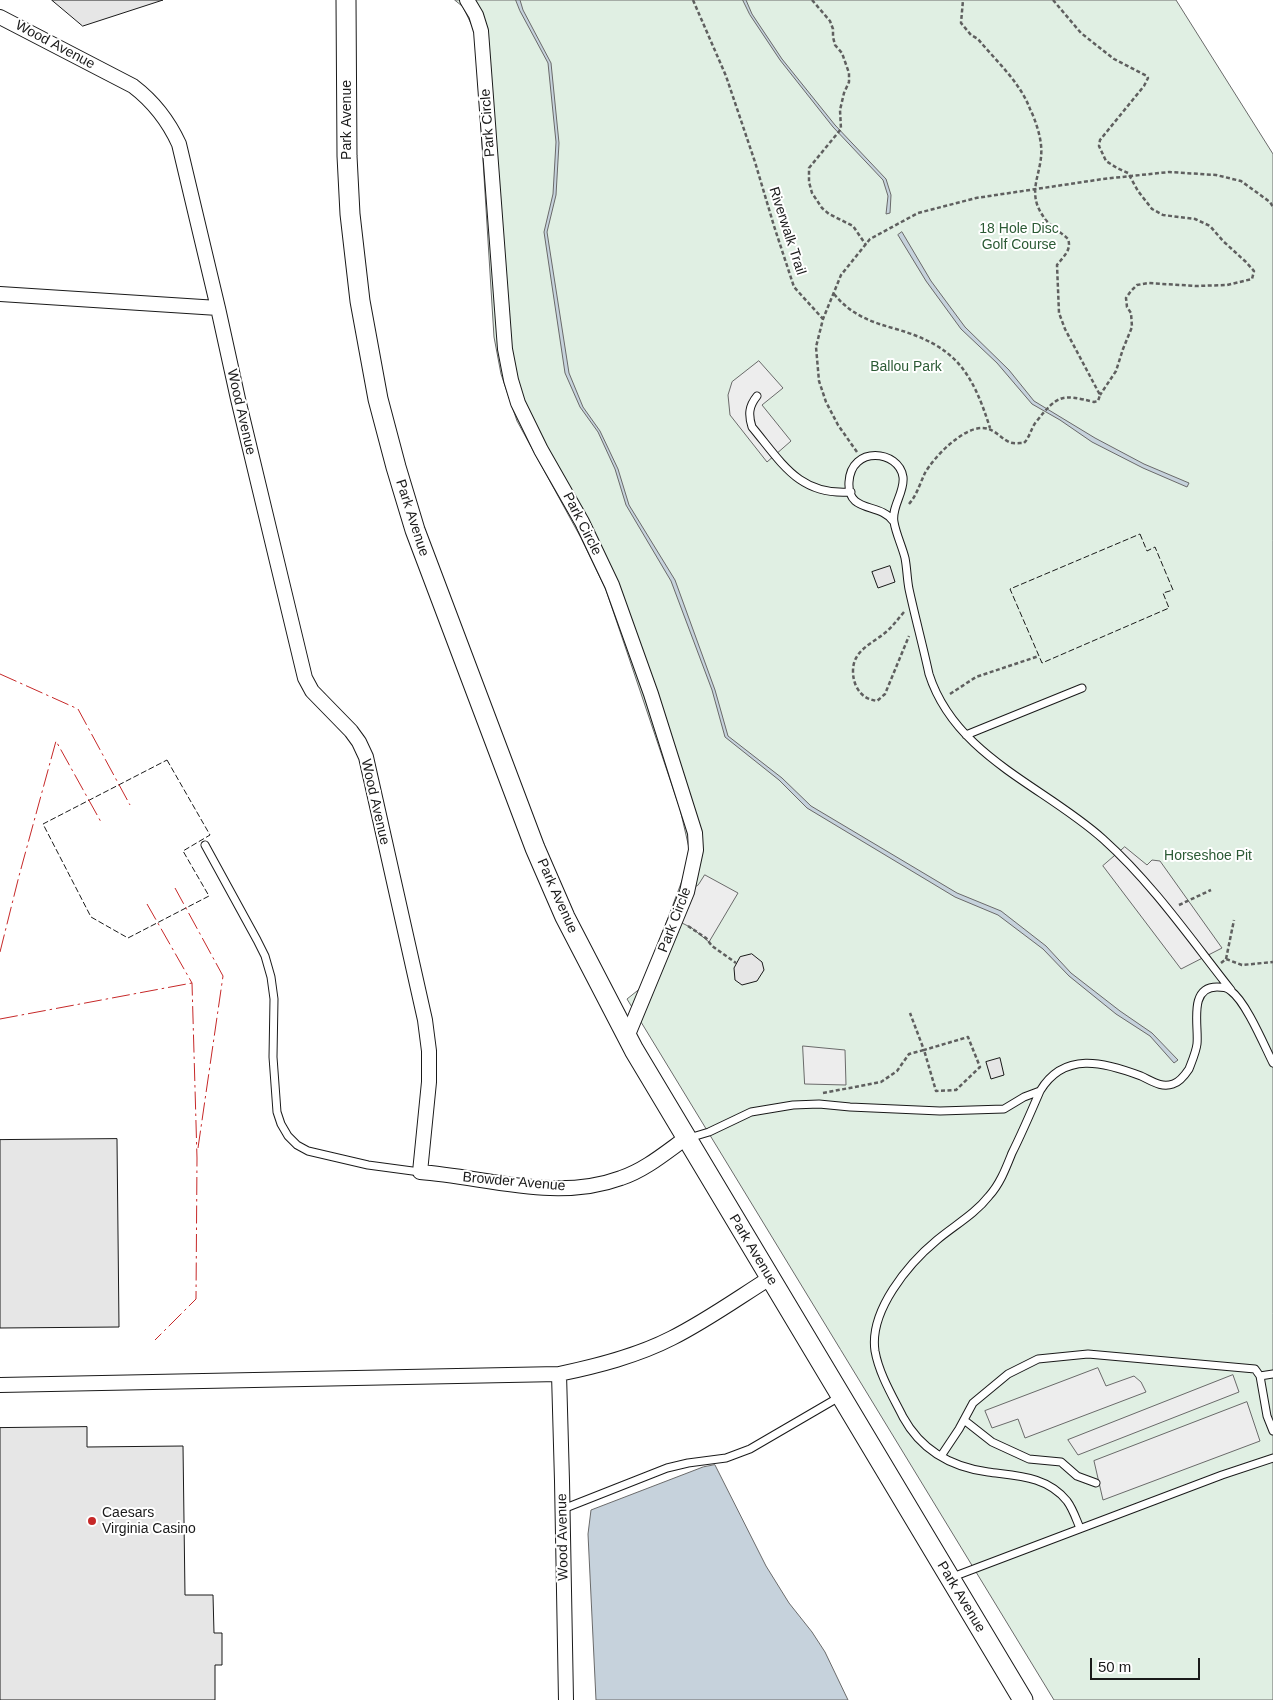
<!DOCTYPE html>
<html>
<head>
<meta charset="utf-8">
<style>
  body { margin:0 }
  #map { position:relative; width:1273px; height:1700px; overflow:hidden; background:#fff; font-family:Arial,sans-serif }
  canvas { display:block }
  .scale { position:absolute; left:1090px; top:1658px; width:110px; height:22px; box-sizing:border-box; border:2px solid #1a1a1a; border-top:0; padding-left:6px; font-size:15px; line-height:18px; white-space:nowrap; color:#1a1a1a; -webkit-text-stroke:4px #fff; paint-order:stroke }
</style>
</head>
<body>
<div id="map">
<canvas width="1273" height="1700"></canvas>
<div class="scale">50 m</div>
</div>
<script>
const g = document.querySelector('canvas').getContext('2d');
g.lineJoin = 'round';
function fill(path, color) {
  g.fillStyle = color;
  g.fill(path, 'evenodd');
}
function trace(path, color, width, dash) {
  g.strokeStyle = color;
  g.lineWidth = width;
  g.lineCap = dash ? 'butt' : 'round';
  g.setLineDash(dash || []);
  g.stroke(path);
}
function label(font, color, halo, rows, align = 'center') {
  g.font = font + ' Arial,sans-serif';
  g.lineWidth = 4;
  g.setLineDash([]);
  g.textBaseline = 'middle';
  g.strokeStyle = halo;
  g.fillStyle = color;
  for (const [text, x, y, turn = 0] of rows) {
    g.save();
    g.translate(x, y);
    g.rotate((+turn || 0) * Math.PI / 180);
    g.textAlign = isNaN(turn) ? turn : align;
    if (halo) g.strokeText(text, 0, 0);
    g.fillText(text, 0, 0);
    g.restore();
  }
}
const green = new Path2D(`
  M455,0H1176L1273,154V1700H1054L627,999L642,987L686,870L689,848L680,809L606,590L581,538L517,421L501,374L494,337L475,32L463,7Z`);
fill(green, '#e0efe3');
trace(green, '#6a6a6a', 1);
const parking = new Path2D(`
  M759,361L783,388L762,405L791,441L767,462L730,415L728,395L732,382Z
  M1125,847L1147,865L1152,860L1160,861L1222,948L1181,969L1103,866Z
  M705,875L738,893L709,942L692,928L676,920L687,892L698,885Z
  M803,1046L845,1050L846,1085L805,1084Z
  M1098,1368L1106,1386L1134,1376L1141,1382L1146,1392L1025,1438L1018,1419L992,1428L985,1411Z
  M1233,1375L1239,1392L1078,1455L1068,1440Z
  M1247,1402L1260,1441L1103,1500L1094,1461Z`);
fill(parking, '#ededed');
trace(parking, '#6a6a6a', 1);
const water = new Path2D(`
  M516,0H520L523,10L551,63L559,143L556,195L547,232L569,373L583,407L600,431L618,469L629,505L675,580L715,690L728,736L782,778L811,806L957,893L1001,911L1046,946L1071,973L1120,1011L1152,1033L1178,1060L1174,1063L1150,1036L1116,1014L1069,976L1043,949L998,915L955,897L807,808L779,780L725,737L712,690L671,581L626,505L615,469L598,432L580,407L565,373L544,232L553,194L556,142L548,63L520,11Z
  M743,0H746L752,14L782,59L835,125L886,179L891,195L890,213L886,214L888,196L883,180L833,127L780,60L750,15Z
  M902,232L931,281L965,327L1009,370L1034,401L1095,438L1144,464L1189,483L1187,487L1143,468L1092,442L1060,420L1032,404L997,363L961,329L926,281L898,235Z
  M715,1465L766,1566L789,1603L812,1632L825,1652L848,1700H596L588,1534L591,1510L703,1467Z`);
fill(water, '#c6d2dc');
trace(water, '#6a6a6a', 1);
const building = new Path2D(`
  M52,0H163L83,26Z
  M890,566L895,582L878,588L872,572Z
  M752,954L762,962L764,970L757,981L742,985L735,980L734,968L740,957Z
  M1000,1058L1004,1075L991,1079L986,1062Z
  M117,1139L119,1327L0,1328V1140Z
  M87,1427V1447L183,1446L185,1595H213L214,1633H222V1665H215V1700H0V1428Z`);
fill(building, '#e6e6e6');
trace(building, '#1a1a1a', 1);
const service = new Path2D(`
  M757,396C749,406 748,414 752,427C782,463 799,496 851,492
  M893,521C880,502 847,514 849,482C851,445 899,450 903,477C905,492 891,507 894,522C896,534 902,546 905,558C907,568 907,579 909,589C915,617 923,646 929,674C955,756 1044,786 1103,839C1152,883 1190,938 1231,990
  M966,735L1082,688
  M205,845L257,940L265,956L271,977L274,999L273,1057L277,1112L281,1124L288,1136L297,1145L308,1151L368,1165L420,1172
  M689,1138L709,1132L751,1112L793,1105L819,1104L850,1107L940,1111L1004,1109L1024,1097L1040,1091
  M1260,1376L1273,1374
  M964,1420L992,1442L1029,1459L1061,1462L1077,1476L1096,1483
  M941,1456L959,1429L973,1403L1008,1374L1038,1359L1088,1354L1255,1369L1260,1376L1267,1416L1273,1431
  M563,1509L667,1468L688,1463L726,1458L750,1449L841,1396
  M1080,1528C1076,1519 1073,1509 1067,1501C1047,1476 1017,1476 988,1472C951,1467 921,1450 903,1417C893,1397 879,1374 875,1351C869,1311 908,1264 937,1240C955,1225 975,1214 989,1196C1000,1184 1006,1168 1012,1153C1022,1133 1031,1112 1040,1091C1064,1051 1104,1062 1141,1076C1152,1081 1161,1088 1173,1084C1180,1082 1185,1075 1189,1069C1192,1061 1196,1052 1197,1044C1199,1026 1188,987 1217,987C1223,987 1227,987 1231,991C1246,1002 1264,1045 1273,1063
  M950,1578L1222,1475L1273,1458`);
const minor = new Path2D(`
  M467,0L476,15L481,31L505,349L511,380L518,403L541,450L582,522L612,585L651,694L695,833L696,850L687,892L627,1037
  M0,17L133,86C154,102 168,120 179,144L218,308L0,294
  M218,308L238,399L305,678L312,691L351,731L359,742L366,757L425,1020L429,1051V1082L420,1172C486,1177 556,1202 621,1178C645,1170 665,1153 686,1138
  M559,1374L562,1481L566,1700
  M0,1385L559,1374C597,1366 637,1356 672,1338C706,1321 738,1298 770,1278`);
const secondary = new Path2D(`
  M346,0L347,156L350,214L360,301L378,399L396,467L415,530L535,848L565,917L634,1050L1023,1700`);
trace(service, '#1a1a1a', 9);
trace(minor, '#1a1a1a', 16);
trace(secondary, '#1a1a1a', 21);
trace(new Path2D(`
  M693,0L726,76L755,162L774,226L794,287L823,319
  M812,0L830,21L833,29V37L835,45L842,53L849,73V82L844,93L840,110L841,129L809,168V182L812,193L822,208L829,214L853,226L866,245
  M1053,0L1081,33L1114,59L1147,76L1148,78L1144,86L1100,140L1099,146L1106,161L1117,168L1128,173L1138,191L1152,209L1163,215L1195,219L1210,226L1223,241L1246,262L1254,271L1252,279L1227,285L1196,286L1148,283L1137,285L1131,291L1126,298L1127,307L1131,313L1132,327L1123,349L1116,371L1100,395
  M834,294C851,315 871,322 896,329C955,346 972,371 990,428
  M857,452L838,425L826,402L819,381L816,347L823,319L841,275L870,239L918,213L976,198L1103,179L1169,172L1216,175L1241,181L1270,202L1273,207
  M909,504C917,495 920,483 925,473C934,457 962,428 982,428C994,428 999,437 1009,442C1013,444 1019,443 1024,443C1030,437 1031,428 1036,422C1058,394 1062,394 1094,402L1098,401L1100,395L1065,329L1059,313L1057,265C1063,257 1072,250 1068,239C1061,232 1048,225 1043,216C1025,190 1044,172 1041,145C1040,134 1035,119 1030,109C1020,82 996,61 978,39L971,35L961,23L963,0
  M904,612C898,619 893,626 886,632C872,644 853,650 853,671C853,677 854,681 856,686C861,696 867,699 877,701L885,694L909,636
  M950,694L976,677L1039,656
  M1179,905L1211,890
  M688,926L706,938L712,946L736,963
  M1226,959L1234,920
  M1221,963L1226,959L1242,965L1273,962
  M823,1093L881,1082L897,1071L909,1054L924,1050L936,1091L956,1090L980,1067L968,1037L924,1050L910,1013`), '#5f5f5f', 2.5, [4, 2.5]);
trace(service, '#fff', 7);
trace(minor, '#fff', 14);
trace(secondary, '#fff', 19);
trace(new Path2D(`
  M1140,534L1147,551L1155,547L1173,590L1163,593L1169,608L1042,663L1010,589Z
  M167,760L210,835L183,851L209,896L128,938L91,917L43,824Z`), '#1a1a1a', 1, [6, 2.5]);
trace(new Path2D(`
  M0,674L78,709L130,805
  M175,888L223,976L198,1148
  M147,904L192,983L197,1158L196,1299L155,1340
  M0,952L19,876L56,741L101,822
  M0,1019L192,983`), '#c62828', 1, [18, 4, 2.5, 4]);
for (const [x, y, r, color] of [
  [92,1521,5,"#c62828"]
]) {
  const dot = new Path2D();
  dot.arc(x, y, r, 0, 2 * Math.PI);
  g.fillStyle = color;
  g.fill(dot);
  trace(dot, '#fff', 2);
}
label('14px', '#1a1a1a', '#fff', [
  ["Wood Avenue",55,45,28],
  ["Park Avenue",347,120,-90],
  ["Park Circle",488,123,-94],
  ["Riverwalk Trail",787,231,72],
  ["Wood Avenue",241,412,77],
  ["Park Avenue",412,518,72],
  ["Park Circle",582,524,63],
  ["Wood Avenue",375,802,77],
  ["Park Avenue",557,896,66],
  ["Park Circle",675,920,-69],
  ["Browder Avenue",514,1182,5],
  ["Park Avenue",753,1250,59],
  ["Wood Avenue",563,1537,-91],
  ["Park Avenue",961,1597,59]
]);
label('14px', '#2b5a34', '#fff', [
  ["18 Hole Disc",1019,229],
  ["Golf Course",1019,245],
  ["Ballou Park",906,367],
  ["Horseshoe Pit",1208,856]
]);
label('14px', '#1a1a1a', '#fff', [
  ["Caesars",102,1513],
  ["Virginia Casino",102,1529]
], 'left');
</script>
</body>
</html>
